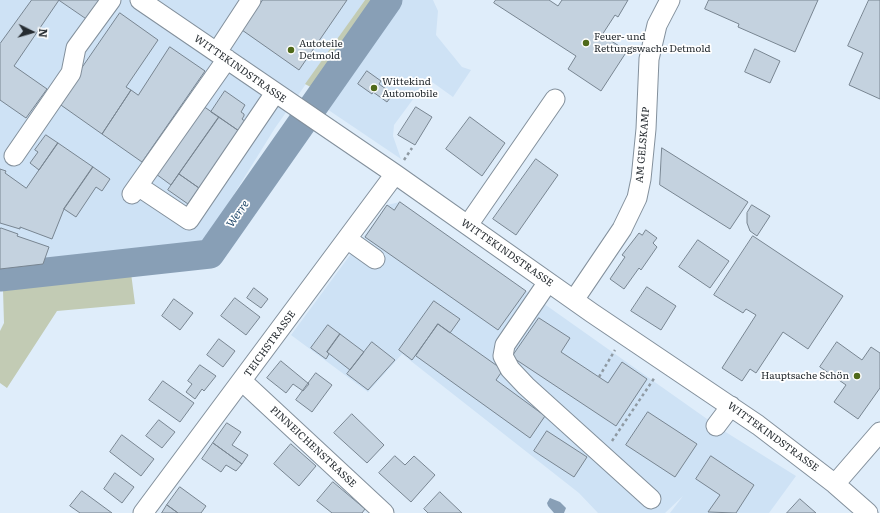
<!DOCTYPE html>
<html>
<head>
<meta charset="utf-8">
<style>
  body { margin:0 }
  #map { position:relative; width:880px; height:513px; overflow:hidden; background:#dfedfa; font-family:Literata,serif }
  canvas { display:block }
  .north { position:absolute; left:12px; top:12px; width:40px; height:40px; -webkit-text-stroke:3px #fff; paint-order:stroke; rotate:95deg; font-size:11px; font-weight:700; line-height:16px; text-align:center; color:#262c31 }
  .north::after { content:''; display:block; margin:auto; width:14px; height:18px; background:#262c31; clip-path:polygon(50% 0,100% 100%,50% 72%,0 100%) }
</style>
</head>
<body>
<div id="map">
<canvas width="880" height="513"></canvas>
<div class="north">N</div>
</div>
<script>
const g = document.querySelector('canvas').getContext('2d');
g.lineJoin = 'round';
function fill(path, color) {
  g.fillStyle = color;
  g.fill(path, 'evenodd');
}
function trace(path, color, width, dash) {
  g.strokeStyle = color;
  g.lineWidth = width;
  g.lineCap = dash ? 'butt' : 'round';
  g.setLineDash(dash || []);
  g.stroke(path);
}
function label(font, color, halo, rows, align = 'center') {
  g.font = font + ' Literata,serif';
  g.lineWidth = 3.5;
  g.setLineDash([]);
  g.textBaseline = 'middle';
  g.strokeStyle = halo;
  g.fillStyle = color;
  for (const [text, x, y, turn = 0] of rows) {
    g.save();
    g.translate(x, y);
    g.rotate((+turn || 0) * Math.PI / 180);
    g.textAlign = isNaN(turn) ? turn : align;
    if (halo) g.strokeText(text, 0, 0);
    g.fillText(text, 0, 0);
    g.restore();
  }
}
fill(new Path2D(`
  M0,0H365L275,128L203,244L194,248L159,250L113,257L95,254L80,262L0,271Z
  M402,0H433L438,11L436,35L462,67L471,70L453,97L428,79L394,125L393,136L401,159L324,107L368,52Z
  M400,202L724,431L796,476L769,513H670L683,496L665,513H598L579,493L402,354L368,392L291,335L387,205Z`), '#cee2f5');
fill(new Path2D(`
  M365,0H402L368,52L331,98L305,84Z
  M131,273L135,304L57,311L7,388L0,383V331L4,323L3,290L27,288L53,281H95Z`), '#c2cbb4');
fill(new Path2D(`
  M550,498L560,502L566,508L564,513H554L548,506L547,503Z`), '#889fb6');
trace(new Path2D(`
  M0,277L210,254L388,0`), '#889fb6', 29);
const building = new Path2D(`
  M32,0H59L14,66L47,89L26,118L0,100V44Z
  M59,0H100L87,19Z
  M263,0H347L299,70L242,30Z
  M496,0H549L558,6L562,0H628L618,17L615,15L602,35L627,51L601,91L568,69L576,56L494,3Z
  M709,0H818L795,52L738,27L739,24L705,9Z
  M869,0H880V99L849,85L863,53L848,46Z
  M120,13L158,40L126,87L131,90L102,134L58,103Z
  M170,47L205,71L142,162L102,134L131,90L138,95Z
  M755,49L780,61L770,83L745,72Z
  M367,71L381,81L379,84L393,94L387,102L373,92L372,94L358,84Z
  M225,91L245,105L241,112L244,114V116L242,119L246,122L239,131L211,112Z
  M203,106L219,117L171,185L156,174Z
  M416,107L432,117L415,145L398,135Z
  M219,117L239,131L199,188L179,174Z
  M470,117L505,143L482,176L446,149Z
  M46,135L58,143L39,170L30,163L38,152L35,150Z
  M58,143L93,167L64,209L52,239L20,227V229L0,223V169L6,171L5,173L26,188Z
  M662,148L748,202L730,229L660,185Z
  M536,159L558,175L516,235L493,219Z
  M93,167L110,179L102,191L96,187L76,217L64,209Z
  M179,174L199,188L188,204L168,190Z
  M400,202L526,291L498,330L365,237L387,205L394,210Z
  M752,205L770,216L757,236L750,231L747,223V213Z
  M1,228L18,234L17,236L49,247L43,264L0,269V230Z
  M646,230L657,238L653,243L657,247L641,270L639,268L624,289L610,279L625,257L622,255L639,233L642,235Z
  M753,236L843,296L808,349L783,332L756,373L750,369L742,381L722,368L756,315L746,309L743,313L714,295Z
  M698,240L729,261L710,288L679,267Z
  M647,287L676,306L661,330L631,311Z
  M254,288L268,299L261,308L247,298Z
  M235,298L260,317L246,335L221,316Z
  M174,299L193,313L180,330L162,316Z
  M434,301L460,319L450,333L438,324L412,360L399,350Z
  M539,318L570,338L561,352L608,383L622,362L647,379L616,426L512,357Z
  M438,324L503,370L496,380L545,416L530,438L416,356Z
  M328,325L340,334L327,352L329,354L326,359L311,348Z
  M340,334L364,352L350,370L327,352Z
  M219,339L235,351L223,367L207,355Z
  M372,342L395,360L368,390L347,374Z
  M837,342L862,360L871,347L880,353V388L858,419L834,402L846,385L820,367Z
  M281,361L309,384L303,391L293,384L286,393L267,378Z
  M200,365L216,376L204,391L202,389L195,399L186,392L192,384L188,381Z
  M316,373L332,385L312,412L296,400Z
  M163,381L194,403L180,422L149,400Z
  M648,412L697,444L675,477L626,445Z
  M352,414L384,445L367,463L334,433Z
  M159,420L175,432L162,448L146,436Z
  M227,423L241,432L232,445L248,455L242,464L213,443Z
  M547,431L587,457L574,477L534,451Z
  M122,435L154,459L141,476L110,452Z
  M213,443L242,464L236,471L226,465L221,472L202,459Z
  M291,444L316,466L299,486L274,464Z
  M395,456L405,465L414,456L435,475L411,502L379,473Z
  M711,456L754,485L736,513L708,512L720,495L696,479Z
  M115,473L134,487L122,503L104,489Z
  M333,482L365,509L362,513H332L317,501Z
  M180,487L206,506L201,513H178L167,505Z
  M82,491L112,513H80L70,506Z
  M440,492L462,513H428L424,509Z
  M800,499L816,513H787Z
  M167,505L178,513H162Z`);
fill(building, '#c4d2df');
trace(building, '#788591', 1);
const minor = new Path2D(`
  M140,0L395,174L592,313L758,425L835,484L868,513
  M217,52L251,0
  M14,156L71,73L76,48L111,0
  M138,186L189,220L275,93
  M132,194L227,59
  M468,225L555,99
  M347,239L375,259
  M548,282L505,345L503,356L510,369L526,386L651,499
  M574,300L622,229L637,198L641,179L646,129L649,59L657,25L670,0
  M242,381L384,513
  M716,426L731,406
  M835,484L880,432
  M143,513L395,174`);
trace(minor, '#83909c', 21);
trace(new Path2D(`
  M404,160L412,148
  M599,377L615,350
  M612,441L655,377`), '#8f9aa3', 2.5, [3, 3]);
trace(minor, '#fff', 19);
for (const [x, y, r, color] of [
  [586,43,4,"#4f6919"],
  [291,50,4,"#4f6919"],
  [374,88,4,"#4f6919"],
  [857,376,4,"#4f6919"]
]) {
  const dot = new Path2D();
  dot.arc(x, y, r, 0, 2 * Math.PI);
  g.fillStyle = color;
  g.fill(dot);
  trace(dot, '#fff', 1.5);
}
label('10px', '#262c31', '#fff', [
  ["Feuer- und",594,37],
  ["Rettungswache Detmold",594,49],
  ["Autoteile",299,44],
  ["Detmold",299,56],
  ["Wittekind",382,82],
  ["Automobile",382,94],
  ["Hauptsache Schön",849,376,"right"]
], 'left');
label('10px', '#262c31', '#fff', [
  ["WITTEKINDSTRASSE",240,69,35],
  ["AM GELSKAMP",643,145,-85],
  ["WITTEKINDSTRASSE",507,253,35],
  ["TEICHSTRASSE",270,344,-54],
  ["WITTEKINDSTRASSE",773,437,36],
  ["PINNEICHENSTRASSE",313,447,43]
]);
label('italic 11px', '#234a6c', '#fff', [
  ["Werre",238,214,-55]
]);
</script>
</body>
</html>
